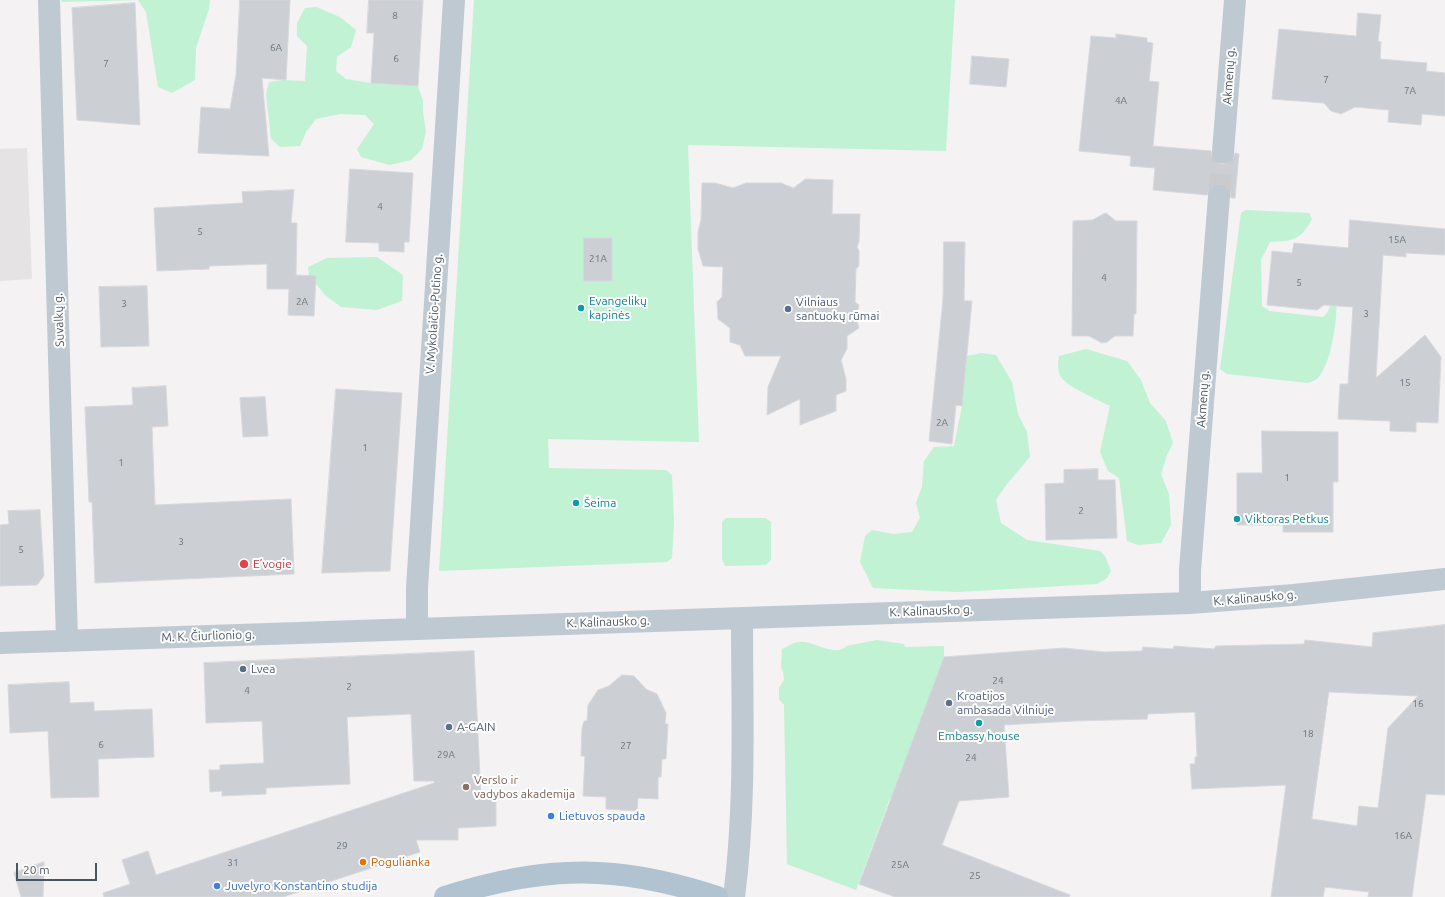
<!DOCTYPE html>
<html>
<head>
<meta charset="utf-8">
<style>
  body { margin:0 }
  #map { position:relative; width:1445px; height:897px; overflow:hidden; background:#f4f2f2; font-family:Ubuntu,sans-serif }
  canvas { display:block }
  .scale { position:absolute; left:16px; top:863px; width:81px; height:18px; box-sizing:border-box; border:2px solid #485661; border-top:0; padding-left:5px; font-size:12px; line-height:14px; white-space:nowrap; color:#485661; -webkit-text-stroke:3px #fff; paint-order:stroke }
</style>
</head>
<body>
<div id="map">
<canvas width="1445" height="897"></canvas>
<div class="scale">20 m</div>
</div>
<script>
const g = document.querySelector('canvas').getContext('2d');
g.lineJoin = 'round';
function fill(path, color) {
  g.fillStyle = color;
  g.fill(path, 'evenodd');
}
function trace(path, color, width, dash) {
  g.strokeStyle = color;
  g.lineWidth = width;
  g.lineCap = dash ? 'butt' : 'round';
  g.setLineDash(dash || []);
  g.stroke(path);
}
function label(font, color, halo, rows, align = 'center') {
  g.font = font + ' Ubuntu,sans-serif';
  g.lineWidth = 4;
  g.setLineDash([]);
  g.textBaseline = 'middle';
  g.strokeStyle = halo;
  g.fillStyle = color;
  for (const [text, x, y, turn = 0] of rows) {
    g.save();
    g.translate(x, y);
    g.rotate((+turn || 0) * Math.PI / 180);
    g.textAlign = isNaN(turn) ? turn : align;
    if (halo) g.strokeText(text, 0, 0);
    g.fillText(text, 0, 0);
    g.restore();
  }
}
fill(new Path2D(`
  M27,148L32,279L0,281V149Z`), '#e5e3e4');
fill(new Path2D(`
  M61,0H210L209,9L196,48L195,80L172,93L158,87L146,12L138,0L62,2Z
  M474,0H955L946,151L688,145L699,442L548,439L549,468L666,470L672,475L674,522L672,558L667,562L439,571Z
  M316,7L340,17L356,30L351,47L337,57L336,71L346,79L371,83L418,86L423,101V113L426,131L422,149L411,160L390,165L361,157L357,149L374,124L365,115L340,114L316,119L306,132L300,146L280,147L271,139L266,94L269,82L283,80L305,81L307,46L297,36V23L305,8Z
  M1246,210L1309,213L1312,219C1301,240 1293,241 1270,242L1261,260L1262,306L1270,311L1323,317C1333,310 1332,291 1333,280C1342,299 1333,362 1318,378C1316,380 1311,382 1308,383L1227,374L1220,369L1241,213Z
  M377,257L403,275L402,301L377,310L341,307L325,295L316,284V277L309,276L308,267L327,258Z
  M1086,349L1127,361L1141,380L1150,403L1166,421L1173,443L1167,455L1161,474L1169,494L1171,525L1161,543L1138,545L1127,541L1119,478L1108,471L1100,452L1110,406C1099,400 1067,387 1061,377C1057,370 1058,363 1059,356Z
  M981,353L996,355L1012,382L1018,414L1027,432L1030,457L1007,484L996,500L1001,523L1027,540L1100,551L1105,556L1111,571L1107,578L1097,584L958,592L873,588L860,562L865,536L872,530L893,534L912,532L920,518L916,503L922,487L924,461L934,447L954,446L962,406L967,356Z
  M726,518H765L771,522V560L766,565L725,566L722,559V522Z
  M877,640L904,644L905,647L944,646V657L904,767L896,799L890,798L856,890L787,864L784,705L779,699V688L784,680L783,671L781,667L782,649C787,647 794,642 799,642C814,640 833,658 847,646Z`), '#c0f2d3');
const building = new Path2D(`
  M240,0H290L286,80L262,78L269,156L198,153L201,107L230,109L236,75Z
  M369,0H423L418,86L371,83L374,33H367Z
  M135,3L140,125L77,120L72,8Z
  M1358,13L1381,15L1378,41L1381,42L1380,59L1427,63L1426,71L1445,73V116L1422,114L1421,125L1388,122L1389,110L1355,107L1341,114L1331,111L1324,103L1272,99L1279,29L1356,36Z
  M1116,34L1147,38V42L1153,43L1149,81L1159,82L1153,146L1211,151L1212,158L1216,162L1222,164L1229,163L1233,159L1235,153L1239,154L1235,198H1231L1230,191L1226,186L1220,184L1213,185L1209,189L1207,195L1153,190L1155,168L1130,166L1131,156L1079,151L1091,36L1116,38Z
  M972,56L1009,59L1006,87L970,84Z
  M350,169L413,173L409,242H404V252L379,251V243L346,242Z
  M806,179L833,180L832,214H860L859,241L857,247L859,251V266L856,269L855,302L859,305L856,318L859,328L847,336V349L841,360L846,379V391L836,395V411L800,425V399L767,415L768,387L781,356H745L740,345L730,342V328L718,319L717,302L722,297L723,267L703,266L698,249V232L701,220L702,183H715L733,188L746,183H781L793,188Z
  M294,190L291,223H297L296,275L316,276L314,316L288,315L289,289H267V264L209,266V269L157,271L154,208L243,203L242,192Z
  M1106,213L1116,221H1137L1136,314H1134L1133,336H1115L1107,342L1102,343L1089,336H1072L1073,221L1092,220Z
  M1350,220L1445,229V255L1406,253V257L1383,255L1376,378L1425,335L1441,357L1438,423L1416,422V432L1390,431V421L1338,419L1340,384H1348L1353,307L1324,305L1317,310L1267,305L1272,251L1292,253L1294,243L1348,248Z
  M584,238H612V281H584Z
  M944,242H965L964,301H972L962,406L956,405L952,444L929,441L943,299Z
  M147,286L149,346L101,347L99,287Z
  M166,386L168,426L152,427L155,505L291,499L294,574L95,583L92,502H89L85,407L133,405L132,388Z
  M336,389L402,393L390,571L322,573Z
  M265,397L268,436L243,437L240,398Z
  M1262,431L1338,432V482H1333V532H1283V525H1237V473H1262Z
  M1098,469V480H1115L1117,538L1046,540L1045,484L1064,483V470Z
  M40,510L44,576L37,585L0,586V525L9,524L8,511Z
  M1445,625V795L1426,794L1412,897H1368L1369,892L1325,887L1323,897H1271L1286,785L1192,789L1190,764H1195V757H1197L1195,712L1148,714L1147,719L1074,721L1004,725L1009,797L959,801L942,845L1070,895L1069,897H895L859,884L944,657L1064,648L1104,652L1142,651L1143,647L1173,649L1174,646L1214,649L1216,646L1304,644L1305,640L1372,647L1373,633ZM1329,692L1418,696L1388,728L1378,808L1359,806L1357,826L1312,819Z
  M474,651L481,797H496V826L458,828V840H416L420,852L283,897H104L103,893L130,884L122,860L148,851L156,875L434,783V781H414L411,714L347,717L350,784L266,788V794L222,796V791L210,792L209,770H220V765L264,763L262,721L206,723L204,663Z
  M622,675L634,676L646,689L657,694L666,713L665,724H668L666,759H662L661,777H658V799L638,798L637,811L606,809V797L583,796L585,756H581L582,728L584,721H587L588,705L598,690L609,686Z
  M69,682L70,703L94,702V711L152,709L154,757L98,759L99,797L51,798L48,731L10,733L8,685Z
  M44,862L43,897H21L14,873Z`);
fill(building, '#cccfd4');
trace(building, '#d6d8dd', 1);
trace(new Path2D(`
  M1219,196L1223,152`), '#c9cbce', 22, [22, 11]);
trace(new Path2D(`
  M49,0L67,641
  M1223,152L1235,0
  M1190,603V570L1219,196
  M417,629V588L454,0
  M0,643L1190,603L1294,595L1445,579
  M734,897C746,805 742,711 742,618`), '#bfc9d2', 22);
trace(new Path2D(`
  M445,897C497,880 557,868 613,874C648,877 683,886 717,897`), '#b1c2d1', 22);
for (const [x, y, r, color] of [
  [581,308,4,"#0f9aa8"],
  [788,309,4,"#5c6f8a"],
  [576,503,4,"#0f9aa8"],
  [1237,519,4,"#0f9aa8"],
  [244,564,5,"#e0444e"],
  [243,669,4,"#5c6f8a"],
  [949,703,4,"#5c6f8a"],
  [979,723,4,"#0f9aa8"],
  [449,727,4,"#5c6f8a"],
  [466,787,4,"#8d6e63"],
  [551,816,4,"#3f7fe0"],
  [363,862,4,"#e8710a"],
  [217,886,4,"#3f7fe0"]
]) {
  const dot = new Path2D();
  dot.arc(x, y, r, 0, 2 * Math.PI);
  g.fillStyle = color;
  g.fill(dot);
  trace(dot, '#fff', 1.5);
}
label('10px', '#69747e', null, [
  ["8",395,16],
  ["6A",276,48],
  ["6",396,59],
  ["7",106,64],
  ["7",1326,80],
  ["7A",1410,91],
  ["4A",1121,101],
  ["4",380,207],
  ["5",200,232],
  ["15A",1397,240],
  ["21A",598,259],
  ["4",1104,278],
  ["5",1299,283],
  ["2A",302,302],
  ["3",124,304],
  ["3",1366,314],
  ["15",1405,383],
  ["2A",942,423],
  ["1",365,448],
  ["1",121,463],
  ["1",1287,478],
  ["2",1081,511],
  ["3",181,542],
  ["5",21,550],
  ["24",998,681],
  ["2",349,687],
  ["4",247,691],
  ["16",1418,704],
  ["18",1308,734],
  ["6",101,745],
  ["27",626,746],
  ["29A",446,755],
  ["24",971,758],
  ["16A",1403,836],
  ["29",342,846],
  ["31",233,863],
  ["25A",900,865],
  ["25",975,876]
]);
label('12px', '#485661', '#fff', [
  ["Akmenų g.",1229,76,-86],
  ["V. Mykolaičio-Putino g.",434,314,-86],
  ["Suvalkų g.",59,320,-92],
  ["Akmenų g.",1203,399,-86],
  ["K. Kalinausko g.",1255,598,-5],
  ["K. Kalinausko g.",931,611,-2],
  ["K. Kalinausko g.",608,622,-2],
  ["M. K. Čiurlionio g.",208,636,-2]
]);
label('12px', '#0d838f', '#fff', [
  ["Evangelikų",589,301],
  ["kapinės",589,315],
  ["Šeima",584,503],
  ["Viktoras Petkus",1245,519],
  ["Embassy house",979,736,"center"]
], 'left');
label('12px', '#4e5e75', '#fff', [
  ["Vilniaus",796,302],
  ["santuokų rūmai",796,316],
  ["Lvea",251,669],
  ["Kroatijos",957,696],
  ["ambasada Vilniuje",957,710],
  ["A-GAIN",457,727]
], 'left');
label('12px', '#be3a42', '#fff', [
  ["E’vogie",253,564]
], 'left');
label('12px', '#785e54', '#fff', [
  ["Verslo ir",474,780],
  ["vadybos akademija",474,794]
], 'left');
label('12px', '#366cbe', '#fff', [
  ["Lietuvos spauda",559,816],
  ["Juvelyro Konstantino studija",225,886]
], 'left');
label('12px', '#c56008', '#fff', [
  ["Pogulianka",371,862]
], 'left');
</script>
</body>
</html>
